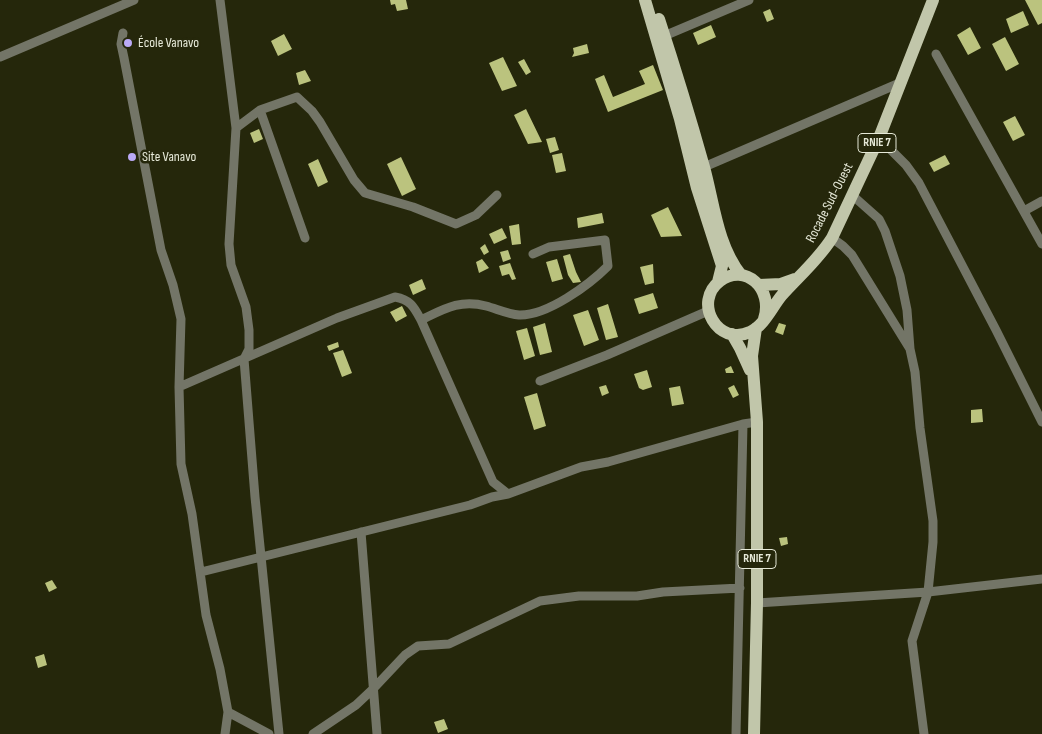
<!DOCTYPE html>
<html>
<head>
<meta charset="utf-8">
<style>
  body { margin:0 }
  canvas { display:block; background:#25270b }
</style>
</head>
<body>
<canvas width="1042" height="734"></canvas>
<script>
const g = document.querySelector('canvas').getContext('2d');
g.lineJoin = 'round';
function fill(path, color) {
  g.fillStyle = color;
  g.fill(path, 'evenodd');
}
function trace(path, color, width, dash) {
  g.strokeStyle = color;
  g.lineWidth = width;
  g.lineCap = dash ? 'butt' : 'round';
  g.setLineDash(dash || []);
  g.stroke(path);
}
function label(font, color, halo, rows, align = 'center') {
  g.font = font + ' "Sofia Sans Condensed",sans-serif';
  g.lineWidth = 5;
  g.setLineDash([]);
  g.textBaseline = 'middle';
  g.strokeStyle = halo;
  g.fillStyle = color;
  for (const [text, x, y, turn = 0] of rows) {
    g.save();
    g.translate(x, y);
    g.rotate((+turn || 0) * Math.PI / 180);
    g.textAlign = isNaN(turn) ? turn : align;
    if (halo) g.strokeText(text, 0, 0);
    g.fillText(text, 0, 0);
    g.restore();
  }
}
fill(new Path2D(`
  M390,0H406L408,9L397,11L395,4L391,5Z
  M1025,0H1042V23L1038,25Z
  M770,9L774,19L767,22L763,12Z
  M1023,11L1029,25L1011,33L1006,19Z
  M711,25L716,37L698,45L693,33Z
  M970,27L981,48L968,55L957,35Z
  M284,34L292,49L278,56L271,41Z
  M1005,37L1019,64L1006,71L992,44Z
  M587,44L589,53L572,57L574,53L573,48Z
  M503,57L517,86L502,91L489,63Z
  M524,59L531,72L526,75L518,62Z
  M653,65L663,90L608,112L595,79L604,75L613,97L645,84L639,71Z
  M305,70L311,81L299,85L296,73Z
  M526,109L542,142L528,144L514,115Z
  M1015,116L1025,135L1013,141L1003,122Z
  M259,129L263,139L254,143L250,133Z
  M555,137L559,150L550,153L546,139Z
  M562,153L566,171L556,173L552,155Z
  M945,155L950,164L934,172L929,163Z
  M401,157L416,189L402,196L387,164Z
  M318,159L328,182L318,187L308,164Z
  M668,207L682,236L661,237L651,215Z
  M602,213L604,223L578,228L577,218Z
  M519,224L521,244L512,245L509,226Z
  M502,228L507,238L494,244L489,234Z
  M485,244L489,252L484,255L480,248Z
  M508,250L511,259L503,262L500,252Z
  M570,254L576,272L581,282L573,283L568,275L563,256Z
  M482,259L489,268L479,273L476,262Z
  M557,259L563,279L552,282L546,262Z
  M510,263L516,279L512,280L509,274L502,276L499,266Z
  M653,264L654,283L645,285L640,267Z
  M422,279L426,289L413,295L409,285Z
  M653,293L658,308L639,314L634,299Z
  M608,304L618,337L606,340L597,308Z
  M402,306L407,316L396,322L390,312Z
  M588,310L599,340L584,346L573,315Z
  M545,323L552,352L540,355L533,327Z
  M779,323L786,325L783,335L775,332Z
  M527,328L535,356L524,360L516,331Z
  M338,342L339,347L329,351L327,346Z
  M343,350L352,373L342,377L333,353Z
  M731,366L734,373H726L725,369Z
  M647,370L652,387L643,390L639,388L634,374Z
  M606,385L609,393L602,396L599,387Z
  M734,385L739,395L733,398L728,388Z
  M680,386L684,404L672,406L669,388Z
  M537,393L546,426L534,430L524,397Z
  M982,409L983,422L971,423V410Z
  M787,537L788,544L781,546L779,538Z
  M52,580L57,588L49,592L45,583Z
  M44,654L47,665L38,668L35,657Z
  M444,719L448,729L438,733L434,722Z`), '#bbc37e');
trace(new Path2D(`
  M220,0L236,128L229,244L231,265L246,307L249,330V349L244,359L255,497L279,734
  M123,33L121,44L124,58L161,250L173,285L181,319L179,387L181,464L192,514L206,615L220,669L228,712L225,734
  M664,36L749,0
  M936,54L1042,244
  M0,57L134,0
  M260,110L305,238
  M236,128L260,110L297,97L312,111L320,122L354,180L365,193L413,207L456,224L476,215L497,195
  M879,138L906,165L919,183L996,330L1042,422
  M704,167L902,82
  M852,195L879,219L885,231L900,276L907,310L910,349L915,372L920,428L933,521V542L928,592L912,641L924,734
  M1024,211L1042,201
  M832,238L843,246L852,255L910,349
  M421,320C444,309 460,299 486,306C497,309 508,314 519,315C547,316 589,285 608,266L605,240L549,247L533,254
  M540,381L607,355L708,311
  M179,387L337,318L395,297C411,300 414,307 421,320L493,482L508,494
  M361,532L377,734
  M201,572L470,505L492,497L508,494L581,467L608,462L743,424L757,422
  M757,603L928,592L1042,579
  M228,712L269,734
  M313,734L356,705L373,689L405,655L418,646L449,644L540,601L579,596H637L663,592L740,588
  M736,734L743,424`), '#737567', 9);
trace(new Path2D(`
  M645,0L680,119L697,188L722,266L718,282
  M659,19C675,68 690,117 704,167C714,203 717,245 741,275
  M759,285L781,284L795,279
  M764,319C774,289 745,262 720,281C692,302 718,347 750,332C764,326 772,307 782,295C799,276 818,260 832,238L879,138L933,0
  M732,334L740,348L750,370
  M754,734L757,603V422L752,356L756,328`), '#c1c6aa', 12);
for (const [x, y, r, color] of [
  [128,43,5,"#bbaaf6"],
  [132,157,5,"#bbaaf6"]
]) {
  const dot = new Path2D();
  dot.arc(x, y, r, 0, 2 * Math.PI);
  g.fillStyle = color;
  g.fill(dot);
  trace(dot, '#25270b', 2);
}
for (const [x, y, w] of [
  [877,143,38],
  [757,559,38]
]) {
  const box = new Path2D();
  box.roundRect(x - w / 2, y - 9.5, w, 19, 4);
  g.fillStyle = '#25270b';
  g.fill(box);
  trace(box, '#e6e9d8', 1);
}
label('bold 12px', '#e6e9d8', null, [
  ["RNIE 7",877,143],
  ["RNIE 7",757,559]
]);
label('14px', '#e6e9d8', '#25270b', [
  ["École Vanavo",138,43],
  ["Site Vanavo",142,157]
], 'left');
label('14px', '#e6e9d8', '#25270b', [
  ["Rocade Sud-Ouest",830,203,-63]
]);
</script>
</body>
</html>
